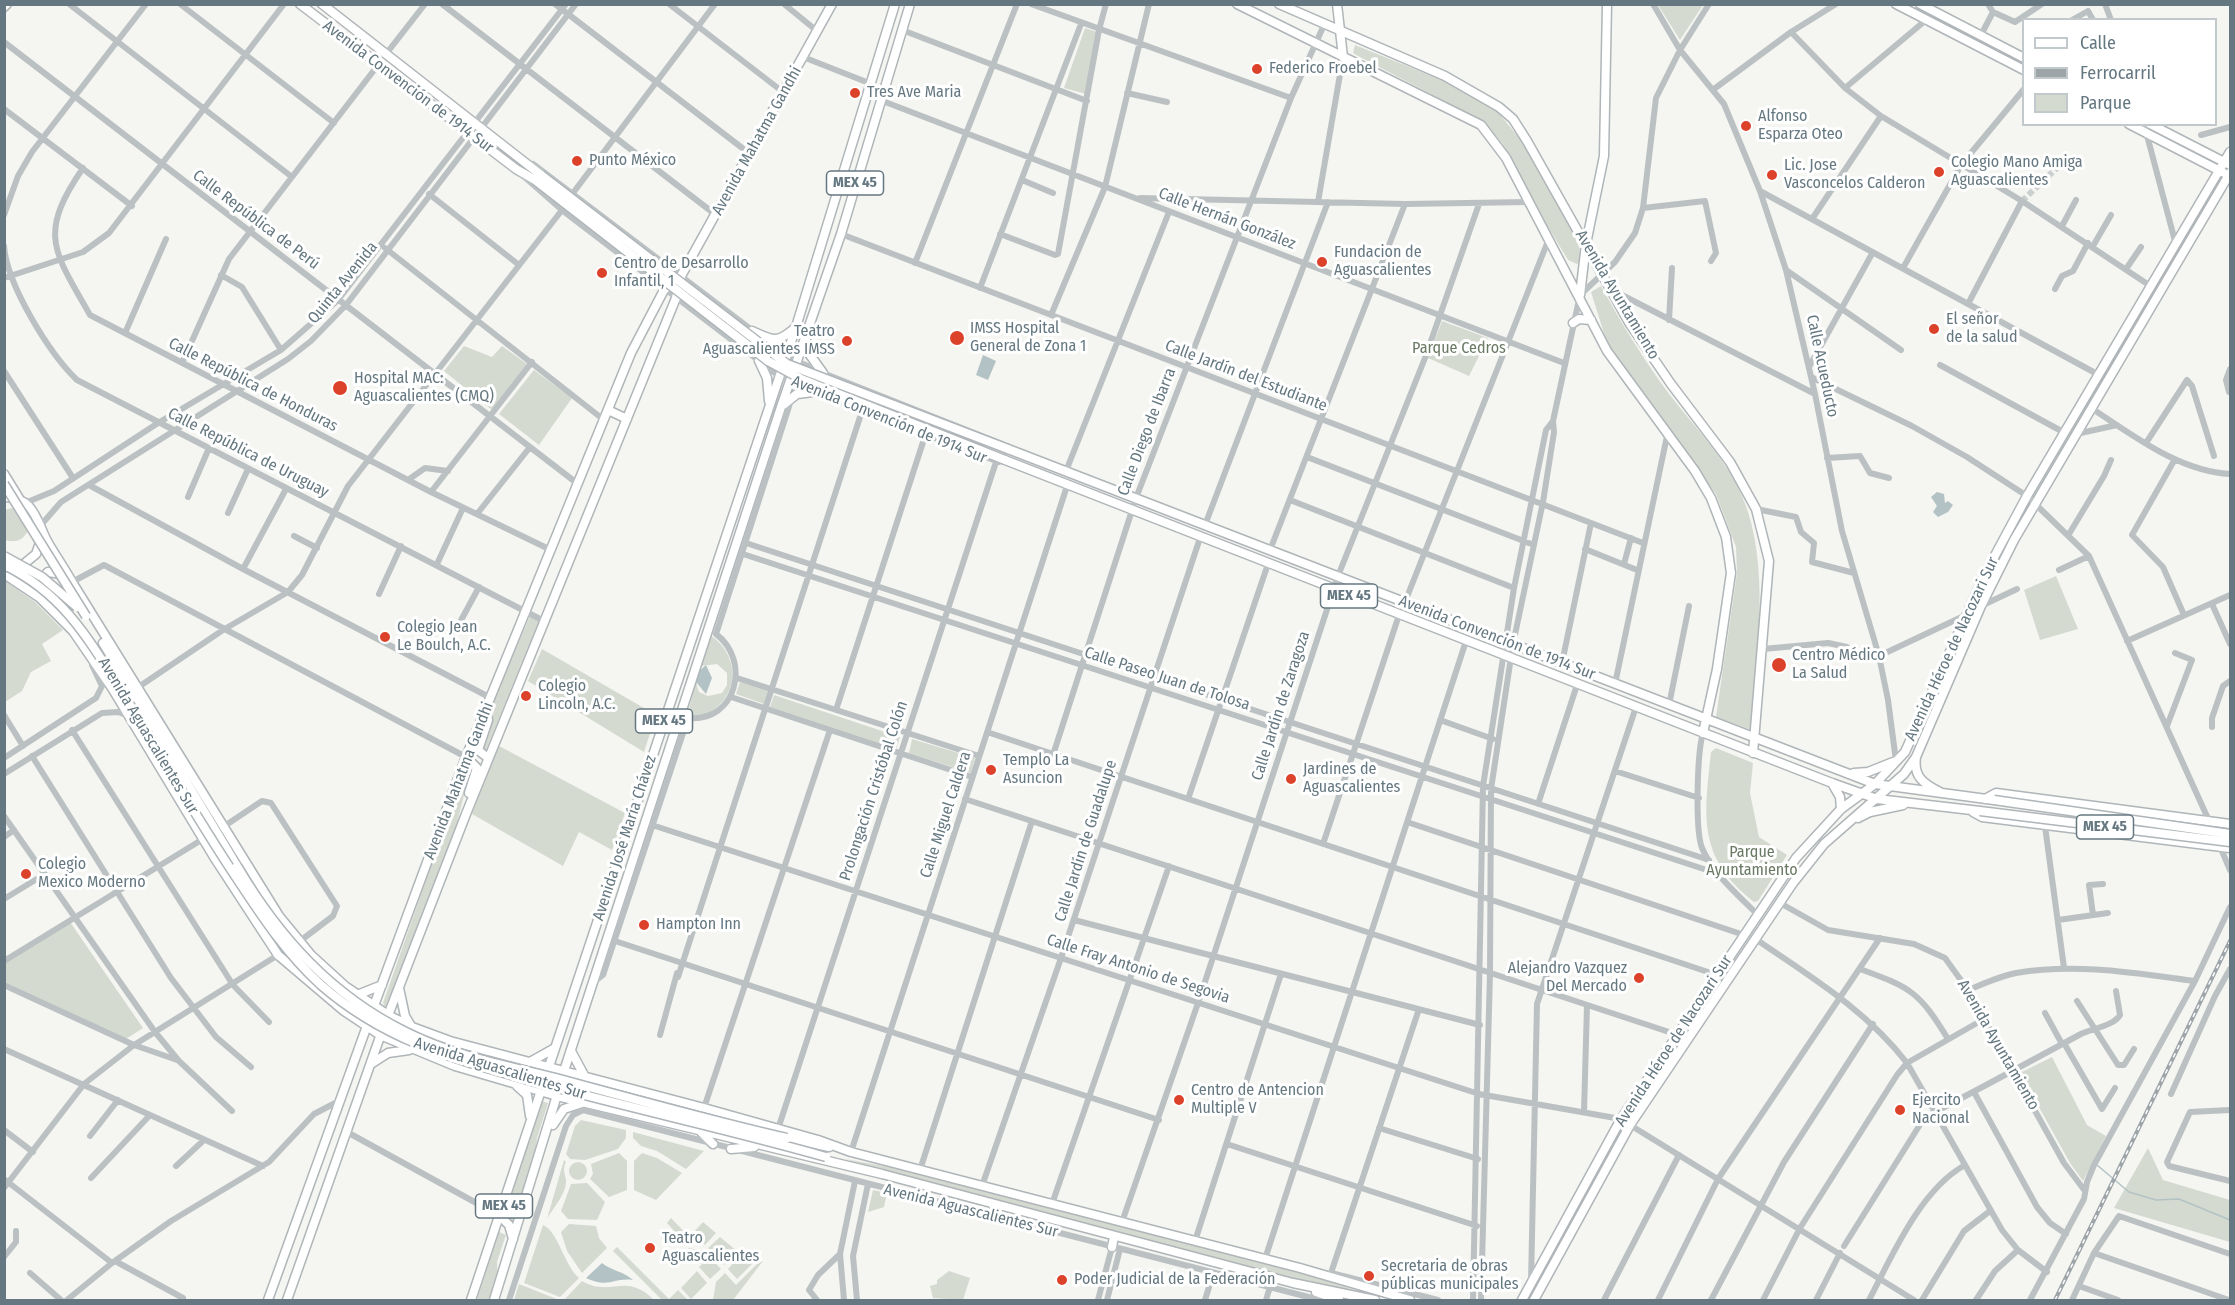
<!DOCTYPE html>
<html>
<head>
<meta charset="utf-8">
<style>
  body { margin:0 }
  #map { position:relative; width:2235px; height:1305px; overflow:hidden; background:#f5f5f1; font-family:"Fira Sans Condensed",sans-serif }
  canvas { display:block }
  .frame { position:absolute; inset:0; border:6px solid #657881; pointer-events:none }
  .legend { position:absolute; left:2022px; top:18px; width:195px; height:108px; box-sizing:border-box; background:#fff; border:2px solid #c1c9cd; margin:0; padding:8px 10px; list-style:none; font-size:18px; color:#657881 }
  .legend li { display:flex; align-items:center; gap:12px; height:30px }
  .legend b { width:30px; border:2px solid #c1c9cd }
</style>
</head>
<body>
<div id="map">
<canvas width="2235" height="1305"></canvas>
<div class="frame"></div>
<ul class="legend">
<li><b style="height:8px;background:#fff"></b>Calle</li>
<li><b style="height:8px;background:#9da5a9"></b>Ferrocarril</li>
<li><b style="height:16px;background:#d5dad1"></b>Parque</li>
</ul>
</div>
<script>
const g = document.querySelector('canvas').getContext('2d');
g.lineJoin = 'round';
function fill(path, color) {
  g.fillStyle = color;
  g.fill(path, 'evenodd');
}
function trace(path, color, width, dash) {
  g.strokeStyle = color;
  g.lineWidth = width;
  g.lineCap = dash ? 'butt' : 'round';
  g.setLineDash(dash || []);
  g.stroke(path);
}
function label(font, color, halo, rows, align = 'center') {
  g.font = font + ' "Fira Sans Condensed",sans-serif';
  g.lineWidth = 6;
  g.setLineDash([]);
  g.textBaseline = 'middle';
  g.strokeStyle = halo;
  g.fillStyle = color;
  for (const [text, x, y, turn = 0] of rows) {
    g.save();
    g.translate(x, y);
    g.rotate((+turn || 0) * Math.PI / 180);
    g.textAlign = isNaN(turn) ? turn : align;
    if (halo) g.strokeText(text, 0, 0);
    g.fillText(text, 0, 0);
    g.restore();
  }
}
fill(new Path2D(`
  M1658,5H1703L1680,40Z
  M1085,28L1097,32L1086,94L1064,88Z
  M1355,45L1449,83L1497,111L1525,145L1579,241L1580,262L1577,264L1568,260L1530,197L1502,143L1483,121L1358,56L1353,53Z
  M1601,286C1620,321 1641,355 1664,387C1693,427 1733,463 1748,512C1769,578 1756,661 1752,730L1716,717L1737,573L1736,547L1716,494L1619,366L1607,343L1591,292Z
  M1442,321L1488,338L1469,376L1428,358Z
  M464,346L492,357L502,346L527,364L492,410L444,371Z
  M534,370L572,398L539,445L499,414Z
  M12,508L18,509L29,527C26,539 16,544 5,540L4,510Z
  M2056,576L2078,629L2040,640L2024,590Z
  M5,581L35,602L63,630L42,644L51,661L31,672L22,691L5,702Z
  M530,616L539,621L486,750L482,748L489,711Z
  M710,635C739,654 741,694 710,712C704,716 694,715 687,716L696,682L699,692L708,696L722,693L727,685V673L717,664L701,666Z
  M542,649L656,715L644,752L528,681Z
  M740,682L768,690L764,704L736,694Z
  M774,695L900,737L896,749L770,707Z
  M912,739L975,758L971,773L909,753Z
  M499,746L625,813L612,850L579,832L563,866L472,814Z
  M1716,748L1753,763L1750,793L1759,837L1787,855L1758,901L1754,902C1697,857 1704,817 1711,752Z
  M466,766L469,767L470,771L457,823L433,891L385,1008L383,1003Z
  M70,922L143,1028L126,1039L5,982V962Z
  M2052,1057L2087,1125L2106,1136L2083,1181L2070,1163L2020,1073Z
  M541,1101L548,1103L537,1138L533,1176L517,1227L503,1213Z
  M581,1120L626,1130V1138L618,1149L585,1160L570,1159L566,1154L575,1126Z
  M633,1132L704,1151L686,1169L657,1151L641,1146L633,1138Z
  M2148,1148L2163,1180L2230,1200V1242L2114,1208Z
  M619,1153L627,1161V1190L609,1197L590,1179L593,1174L591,1164Z
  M642,1153L657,1158L682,1173L656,1200L634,1190V1161Z
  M845,1159L906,1170L1304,1273L1357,1291L1298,1280L904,1177Z
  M564,1160L566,1162C562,1170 565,1173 566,1180C567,1194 552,1209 547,1219Z
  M569 1171a9 9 0 1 1 18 0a9 9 0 1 1-18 0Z
  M587,1183L605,1202L597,1220L568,1219L561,1211L571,1184Z
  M873,1190L887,1193L884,1207L868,1212Z
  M671,1218L696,1244L685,1243L667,1223Z
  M703,1222L716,1233L705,1245L693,1233Z
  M569,1224L596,1226L599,1238L607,1248L582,1273L567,1251L561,1232Z
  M543,1225C558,1231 564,1265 579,1278L560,1297L524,1283Z
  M499,1232L506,1235L497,1262L498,1282L492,1300H477Z
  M720,1237L737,1251L724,1265L708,1248Z
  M617,1247L669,1299L678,1290L688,1300H662L613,1251Z
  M688,1248L703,1251L721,1269L710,1279L699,1267L702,1264Z
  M741,1255L752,1264L737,1279L728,1269Z
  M763,1261L733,1300H713L716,1282L725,1273L736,1285L758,1263Z
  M697,1271L707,1283L691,1299L681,1288Z
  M949,1271L970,1278L963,1300L933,1298L930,1286L937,1284V1280Z
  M582,1281C611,1298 625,1271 654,1300L565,1299Z
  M519,1284L559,1300H514Z`), '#d5dad1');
fill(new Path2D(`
  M983,355L996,361L988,380L976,375Z
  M1937,492L1944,494L1945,503L1948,501L1953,505L1948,512L1938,517L1933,512L1937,506L1931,497Z
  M706,665L712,678L706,694L696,682L698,672Z
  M602,1263C612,1271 623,1271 633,1280C613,1277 610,1289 586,1278Z`), '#b3c2c4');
trace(new Path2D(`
  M2097,1165L2129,1192L2156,1200L2179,1199L2230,1220`), '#b3c2c4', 1.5);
trace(new Path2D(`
  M2022,201L2062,163`), '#cad0cf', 6, [6, 3]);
const major = new Path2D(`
  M300,4L516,169L535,180
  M322,4L541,175
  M1237,4L1481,125L1506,158L1607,351L1695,471L1711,498L1726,537L1731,573L1717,669L1703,733
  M1279,4L1445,76L1499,107L1513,119L1527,141L1630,324L1671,384L1730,462L1756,509L1769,561L1753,753
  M1337,4L1343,57
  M1896,4L2024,70
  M1920,4L2024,58
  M4,7L7,4
  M2129,124L2224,173
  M2150,124L2230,165
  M1580,295L1586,244L1604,156L1607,4
  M1573,323L1579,319L1591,320
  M752,331C774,341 777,344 796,327
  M806,340L810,355L823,373
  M759,361L767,378L769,401
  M783,405L797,394L813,392
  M608,410L627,419
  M1008,449L1875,784L1994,800
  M1005,460L1832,783L1877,799L1980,811
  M4,474L20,500
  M4,497C34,497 36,520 47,541C55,555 64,568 72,582L279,916L311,955L345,986L388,1015L412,1027L450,1041L704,1108L818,1140L851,1152L1300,1268L1410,1300
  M19,568L36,554L41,540
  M4,574L40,598L73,631L112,688L214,857L278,955L344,1011L380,1035L455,1066L557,1096L882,1174L1293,1283L1375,1300
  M39,582L48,572L62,574
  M103,643L237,866
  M486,709L488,720L478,750L488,758
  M466,757L477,768L469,793
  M1916,757C1913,777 1924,784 1940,792
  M1854,773L1868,772L1893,762
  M1832,783L1840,797L1841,809
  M1985,799L1996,793L2230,824
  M1973,812L1982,817L2230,848
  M1858,818L1870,812L1903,805
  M399,988L405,1016L411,1026
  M357,995L382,985
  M372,1011L466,757L631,353L664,290L674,282
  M387,1018L466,814L676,298L681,276L832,4
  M571,1051L585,1077
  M530,1062L555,1048
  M371,1064L388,1053L409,1050
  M563,1074L781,407L841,234L910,4
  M517,1086L527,1095L530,1116
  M553,1125L564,1109L582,1103
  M701,1132L713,1144
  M787,1138L829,1147
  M731,1149L754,1147
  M993,1205L1002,1219
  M500,1216L509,1225L513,1239
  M1112,1247L1114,1237
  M1316,1292L1339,1300
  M268,1300L368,1023
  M287,1300L382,1031
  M471,1300L796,327L895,4
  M494,1300L558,1092
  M1522,1300L1621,1119L1796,858L1841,809L1875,784L1905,752L1985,574L2027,496L2230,152
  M1534,1300L1630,1125L1793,883L1824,844L1904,774L1916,757L1981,606L2014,540L2230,173`);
trace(major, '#afb5b8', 11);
trace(new Path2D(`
  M69,4L292,177
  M180,4L334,123
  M442,4L716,215
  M555,4L750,154
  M669,4L783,92
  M784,4L817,31
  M1031,4L1291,98
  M1653,4L1680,50L1724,104L1760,191L1786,270L1815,394L1842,531L1879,656L1888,700L1896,761
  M1988,4L1993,12
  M2105,4L2111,20
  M2072,20L2088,11L2093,20
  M902,30L1087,101
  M1791,32L1845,88L1881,116L2022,201L2152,287
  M1981,35L1993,12L2015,22L2042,4
  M4,42L578,484
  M386,54L425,4
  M803,57L869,83
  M1845,88L1926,20
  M1714,89L1791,32L1836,4
  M1127,93L1167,102
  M880,100L1564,363
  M4,109L132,206
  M2144,124L2176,245
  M2201,135L2230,127
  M533,164L786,356L823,373L1002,444
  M83,168C37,235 54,251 90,315L431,492L551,550
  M520,173L562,210L779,376L862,411L999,462
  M1022,180L1053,193
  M1760,191L2099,375
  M573,193L715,4
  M429,194L519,265
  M1140,198L1405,204L1528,202
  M1318,202L1343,57
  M1643,208L1705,201L1716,253L1711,261
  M4,215L18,176L32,152L146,4
  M1812,219L1881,116
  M2062,226L2076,200
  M841,234L1643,543
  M1000,234L1055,255L1058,254L1099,30L1106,4
  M4,246C7,285 49,353 77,380L544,621
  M2093,246L2111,215
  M385,248L604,420
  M915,263L1017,4
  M1903,268L1961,165L2024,89
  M2126,269L2141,247
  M1786,270L1901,350
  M221,275L242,287L281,350
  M4,278L83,252L109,233L284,4
  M980,288L1081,24
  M2055,289L2062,276L2073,271L2088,243
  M1618,293L1815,394
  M1968,304L2022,201
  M1051,315L1105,187L1149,4
  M1669,320L1672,268
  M125,333L166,239
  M182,363L229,259L378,65
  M1940,365L2065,433
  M1809,367L1873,252
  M4,371L73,478
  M1811,377L1912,426L1967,457L2027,496L2089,556L2215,834
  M2229,392L2226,380L2230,369
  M2091,408C2133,435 2178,471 2230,474
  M2076,434L2117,425
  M2146,443L2187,380L2192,386L2214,456
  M1307,457L1534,545
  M1827,458L1860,456L1870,473L1889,478
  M2175,459L2132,535L2163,567L2184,615
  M1066,471L1169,212
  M408,480L425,468L448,471
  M89,485L243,569L491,698
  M431,492L532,362
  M188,497L209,448
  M1290,500L1514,588
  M25,503L54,491L158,423L281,350L338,300L566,4
  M1756,509L1796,517L1801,532L1814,543L1812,562L1854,573
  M228,513L248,469
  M477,514L530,447
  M41,525L61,502L288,359L311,341L346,305L576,4
  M1205,525L1328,202
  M2069,534L2104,476L2111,460
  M294,536L317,548
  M746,543L1709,860
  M1585,549L1637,570
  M1270,550L1405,204
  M743,554L1719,874
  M437,564L463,508
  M1624,564L1631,538
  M243,569L286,489
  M2059,570L2089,556
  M72,582L104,565L466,757
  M379,594L401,546
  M1405,602L1548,241
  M2212,604L2230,644
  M1981,606L2017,589
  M452,637L479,587
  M2127,641L2230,595
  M1763,649L1828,643L1847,647
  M1879,656L1968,614
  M1562,663L1591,523
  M737,678L979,756
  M1615,684L1667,436
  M137,688L223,630L288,592L302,575L348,486L562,210
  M731,697L972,777
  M1669,705L1689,606
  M836,710L925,436
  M4,715L23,746
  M1440,720L1493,739
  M2167,726L2192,660L2175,653
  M2212,727V718L2223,686L2230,681
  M72,730L233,985L269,1022
  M987,732L1717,975
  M1703,733C1697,753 1695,830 1702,848C1713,874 1738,895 1758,915
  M1053,755L1136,498L1291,98L1324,25
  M32,756L171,978L216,1037L251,1067
  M4,758L96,698L102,686L92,665
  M1615,771L1699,798
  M4,774L102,713L118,712L129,716
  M965,799L1678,1035
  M1188,799L1268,564
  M1538,804L1577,685
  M4,816L155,1032L179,1061L232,1111
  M1407,822L1744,935
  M652,825L1479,1094L1621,1119
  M2045,826L2064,968
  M223,827L262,801L271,803L337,906L333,916L300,941
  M4,837L14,830
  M1323,844L1399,615
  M2219,844L2230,870
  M4,899L45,874
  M1780,903L1828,930L1914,944L1945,958L1968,990L2064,1163L2085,1191
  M2093,915L2089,885L2103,884
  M1074,920L1480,1025
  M2058,920L2108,913
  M1757,940C1811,977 1866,1010 1907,1063L2002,1230L2018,1250L2047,1272
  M615,941L1159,1120
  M4,961L203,839
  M1860,969C1912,988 1919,992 1948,1039
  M678,977L862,411
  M594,982L603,975L688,718C736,723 752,661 716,634L792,397
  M4,985L134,1045L177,1060
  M1968,990C1983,984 2000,976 2016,973C2078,963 2134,973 2195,981
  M2077,1001L2118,1065H2124L2134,1049
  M2045,1013L2062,1044
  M660,1035L677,973
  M2064,1043L2102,1109L2115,1088
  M4,1049L263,1166
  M1974,1092L2037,1207L2050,1223L2066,1234
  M2171,1094L2215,996L2230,969
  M704,1108L830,730
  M2230,1110L2190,1112L2167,1162L2169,1166L2230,1181
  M1584,1112L1587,1005
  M1630,1125L1914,1300
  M1379,1128L1478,1159
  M778,1129L996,462
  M4,1130L33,1152
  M347,1132L500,1216
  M90,1136L118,1100
  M1227,1144L1477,1226
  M851,1152L1067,486
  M176,1166L204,1140
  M920,1170L1032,821
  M91,1178L150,1115
  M4,1179L112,1263
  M982,1186L1061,958L1200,538
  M4,1188L84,1084L134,1045L278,955
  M1052,1204L1169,866
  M1122,1222L1198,1003L1338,576L1425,358L1479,204
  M1195,1241L1281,974
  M1844,1246L1921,1123L1935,1112C1983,1087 2031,1061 2079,1035C2090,1029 2114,1026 2120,1015L2116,991
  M2094,1253L2229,1300
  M4,1257L16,1242V1231
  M1265,1259L1466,641
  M115,1261L183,1298
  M30,1273L61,1300
  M1331,1273L1419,1009
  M1331,1273L1438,1300
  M1531,1282L1537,1004L1636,707
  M2079,1286L2118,1300
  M67,1300L112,1263L171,1221L269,1162L314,1114L339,1101
  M509,1300L566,1126L573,1115L583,1110L1320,1300
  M817,1300L809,1290L818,1275L840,1254
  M844,1300L840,1254L855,1181
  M857,1300L853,1256L868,1184
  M1098,1300L1112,1247
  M1107,1300L1120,1249
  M1205,1300L1213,1274
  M1266,1300L1269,1290
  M1473,1300L1483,786L1514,588L1546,430L1553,421
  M1481,1300L1490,973L1491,789L1513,644L1543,502L1554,432L1553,421L1580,295L1615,262L1635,233L1643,208L1656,98L1680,50L1709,4
  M1604,1300L1679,1155
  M1658,1300L1718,1179L1880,938
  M1711,1300L1784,1162L1873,1024
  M1763,1300L1800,1228L1897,1075L1907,1063L1984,1019
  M1816,1300L1840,1253
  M1869,1300C1892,1256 1920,1190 1965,1165
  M1922,1300L1964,1231L1990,1211
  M1976,1300L1995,1271L2018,1250
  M2030,1300L2084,1199L2087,1182L2094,1165L2195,981L2230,907
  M2072,1300L2094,1253L2119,1216L2230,1254`), '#bbc1c3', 6);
trace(major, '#fff', 8);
const rail = new Path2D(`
  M2055,1300L2230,941`);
trace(rail, '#9da5a9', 4);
trace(rail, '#fff', 1.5, [4.5]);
const majorBridge = new Path2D(`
  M541,175L787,364L1008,449
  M535,180L768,361L801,379L1005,460
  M4,484L86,616
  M4,556L42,577L77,607
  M4,565C65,594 91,643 125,697C163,758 198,821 238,880C263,918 287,954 321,985C388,1043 457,1059 539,1083C634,1109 731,1130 826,1157
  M1994,800L2230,834
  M1980,811L2230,842
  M237,866C279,937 331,995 406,1032C455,1057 514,1067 567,1081C640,1101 713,1121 787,1138`);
trace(majorBridge, '#afb5b8', 11, []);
trace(majorBridge, '#fff', 8);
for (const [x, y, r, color] of [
  [1257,69,6,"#dc412a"],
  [855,93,6,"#dc412a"],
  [1746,126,6,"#dc412a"],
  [577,161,6,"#dc412a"],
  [1939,172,6,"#dc412a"],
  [1772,175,6,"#dc412a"],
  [1322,262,6,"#dc412a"],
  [602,273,6,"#dc412a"],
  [1934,329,6,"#dc412a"],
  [957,338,8,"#dc412a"],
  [847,341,6,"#dc412a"],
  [340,388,8,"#dc412a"],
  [385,637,6,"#dc412a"],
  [1779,665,8,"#dc412a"],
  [526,696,6,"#dc412a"],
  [991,770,6,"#dc412a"],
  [1291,779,6,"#dc412a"],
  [26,874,6,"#dc412a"],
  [644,925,6,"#dc412a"],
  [1639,978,6,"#dc412a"],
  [1179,1100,6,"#dc412a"],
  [1900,1110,6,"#dc412a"],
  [650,1248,6,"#dc412a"],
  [1369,1276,6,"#dc412a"],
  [1062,1280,6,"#dc412a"]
]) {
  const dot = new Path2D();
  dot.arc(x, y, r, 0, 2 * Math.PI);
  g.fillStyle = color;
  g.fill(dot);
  trace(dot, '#fff', 2);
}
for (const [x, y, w] of [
  [855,183,57],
  [1349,596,57],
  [664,721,57],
  [2105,827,57],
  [504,1206,57]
]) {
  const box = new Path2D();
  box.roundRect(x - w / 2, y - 12, w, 24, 4.5);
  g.fillStyle = '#fff';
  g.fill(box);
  trace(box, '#657881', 1.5);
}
label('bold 15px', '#657881', null, [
  ["MEX 45",855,183],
  ["MEX 45",1349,596],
  ["MEX 45",664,721],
  ["MEX 45",2105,827],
  ["MEX 45",504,1206]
]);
label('16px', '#657881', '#fff', [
  ["Federico Froebel",1269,69],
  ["Tres Ave Maria",867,93],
  ["Alfonso",1758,117],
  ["Esparza Oteo",1758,135],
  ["Punto México",589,161],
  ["Colegio Mano Amiga",1951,163],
  ["Aguascalientes",1951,181],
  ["Lic. Jose",1784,166],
  ["Vasconcelos Calderon",1784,184],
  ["Fundacion de",1334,253],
  ["Aguascalientes",1334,271],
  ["Centro de Desarrollo",614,264],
  ["Infantil, 1",614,282],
  ["El señor",1946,320],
  ["de la salud",1946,338],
  ["IMSS Hospital",970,329],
  ["General de Zona 1",970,347],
  ["Teatro",835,332,"right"],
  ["Aguascalientes IMSS",835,350,"right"],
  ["Hospital MAC:",354,379],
  ["Aguascalientes (CMQ)",354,397],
  ["Colegio Jean",397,628],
  ["Le Boulch, A.C.",397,646],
  ["Centro Médico",1792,656],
  ["La Salud",1792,674],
  ["Colegio",538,687],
  ["Lincoln, A.C.",538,705],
  ["Templo La",1003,761],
  ["Asuncion",1003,779],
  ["Jardines de",1303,770],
  ["Aguascalientes",1303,788],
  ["Colegio",38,865],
  ["Mexico Moderno",38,883],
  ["Hampton Inn",656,925],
  ["Alejandro Vazquez",1627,969,"right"],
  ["Del Mercado",1627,987,"right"],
  ["Centro de Antencion",1191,1091],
  ["Multiple V",1191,1109],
  ["Ejercito",1912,1101],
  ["Nacional",1912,1119],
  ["Teatro",662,1239],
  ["Aguascalientes",662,1257],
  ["Secretaria de obras",1381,1267],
  ["públicas municipales",1381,1285],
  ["Poder Judicial de la Federación",1074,1280]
], 'left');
label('16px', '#657881', '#fff', [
  ["Avenida Convención de 1914 Sur",408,87,37],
  ["Avenida Mahatma Gandhi",757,141,-61],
  ["Calle Hernán González",1227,219,21],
  ["Calle República de Perú",256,220,37],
  ["Quinta Avenida",343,283,-51],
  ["Avenida Ayuntamiento",1617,295,59],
  ["Calle Acueducto",1822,366,78],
  ["Calle Jardín del Estudiante",1246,376,21],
  ["Calle República de Honduras",253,385,27],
  ["Avenida Convención de 1914 Sur",889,420,22],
  ["Calle Diego de Ibarra",1147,432,-69],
  ["Calle República de Uruguay",248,453,27],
  ["Avenida Convención de 1914 Sur",1497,638,21],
  ["Avenida Héroe de Nacozari Sur",1952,649,-65],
  ["Calle Paseo Juan de Tolosa",1167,679,18],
  ["Calle Jardín de Zaragoza",1281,706,-72],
  ["Avenida Aguascalientes Sur",148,736,59],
  ["Avenida Mahatma Gandhi",459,781,-69],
  ["Prolongación Cristóbal Colón",874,791,-72],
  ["Calle Miguel Caldera",946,815,-72],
  ["Avenida José María Chávez",625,838,-72],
  ["Calle Jardín de Guadalupe",1086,841,-72],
  ["Calle Fray Antonio de Segovia",1138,969,18],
  ["Avenida Héroe de Nacozari Sur",1674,1041,-57],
  ["Avenida Ayuntamiento",1998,1045,60],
  ["Avenida Aguascalientes Sur",500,1069,17],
  ["Avenida Aguascalientes Sur",971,1211,14]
]);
label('16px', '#6a7964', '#fff', [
  ["Parque Cedros",1459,349],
  ["Parque",1752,853],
  ["Ayuntamiento",1752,871]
]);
</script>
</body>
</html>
